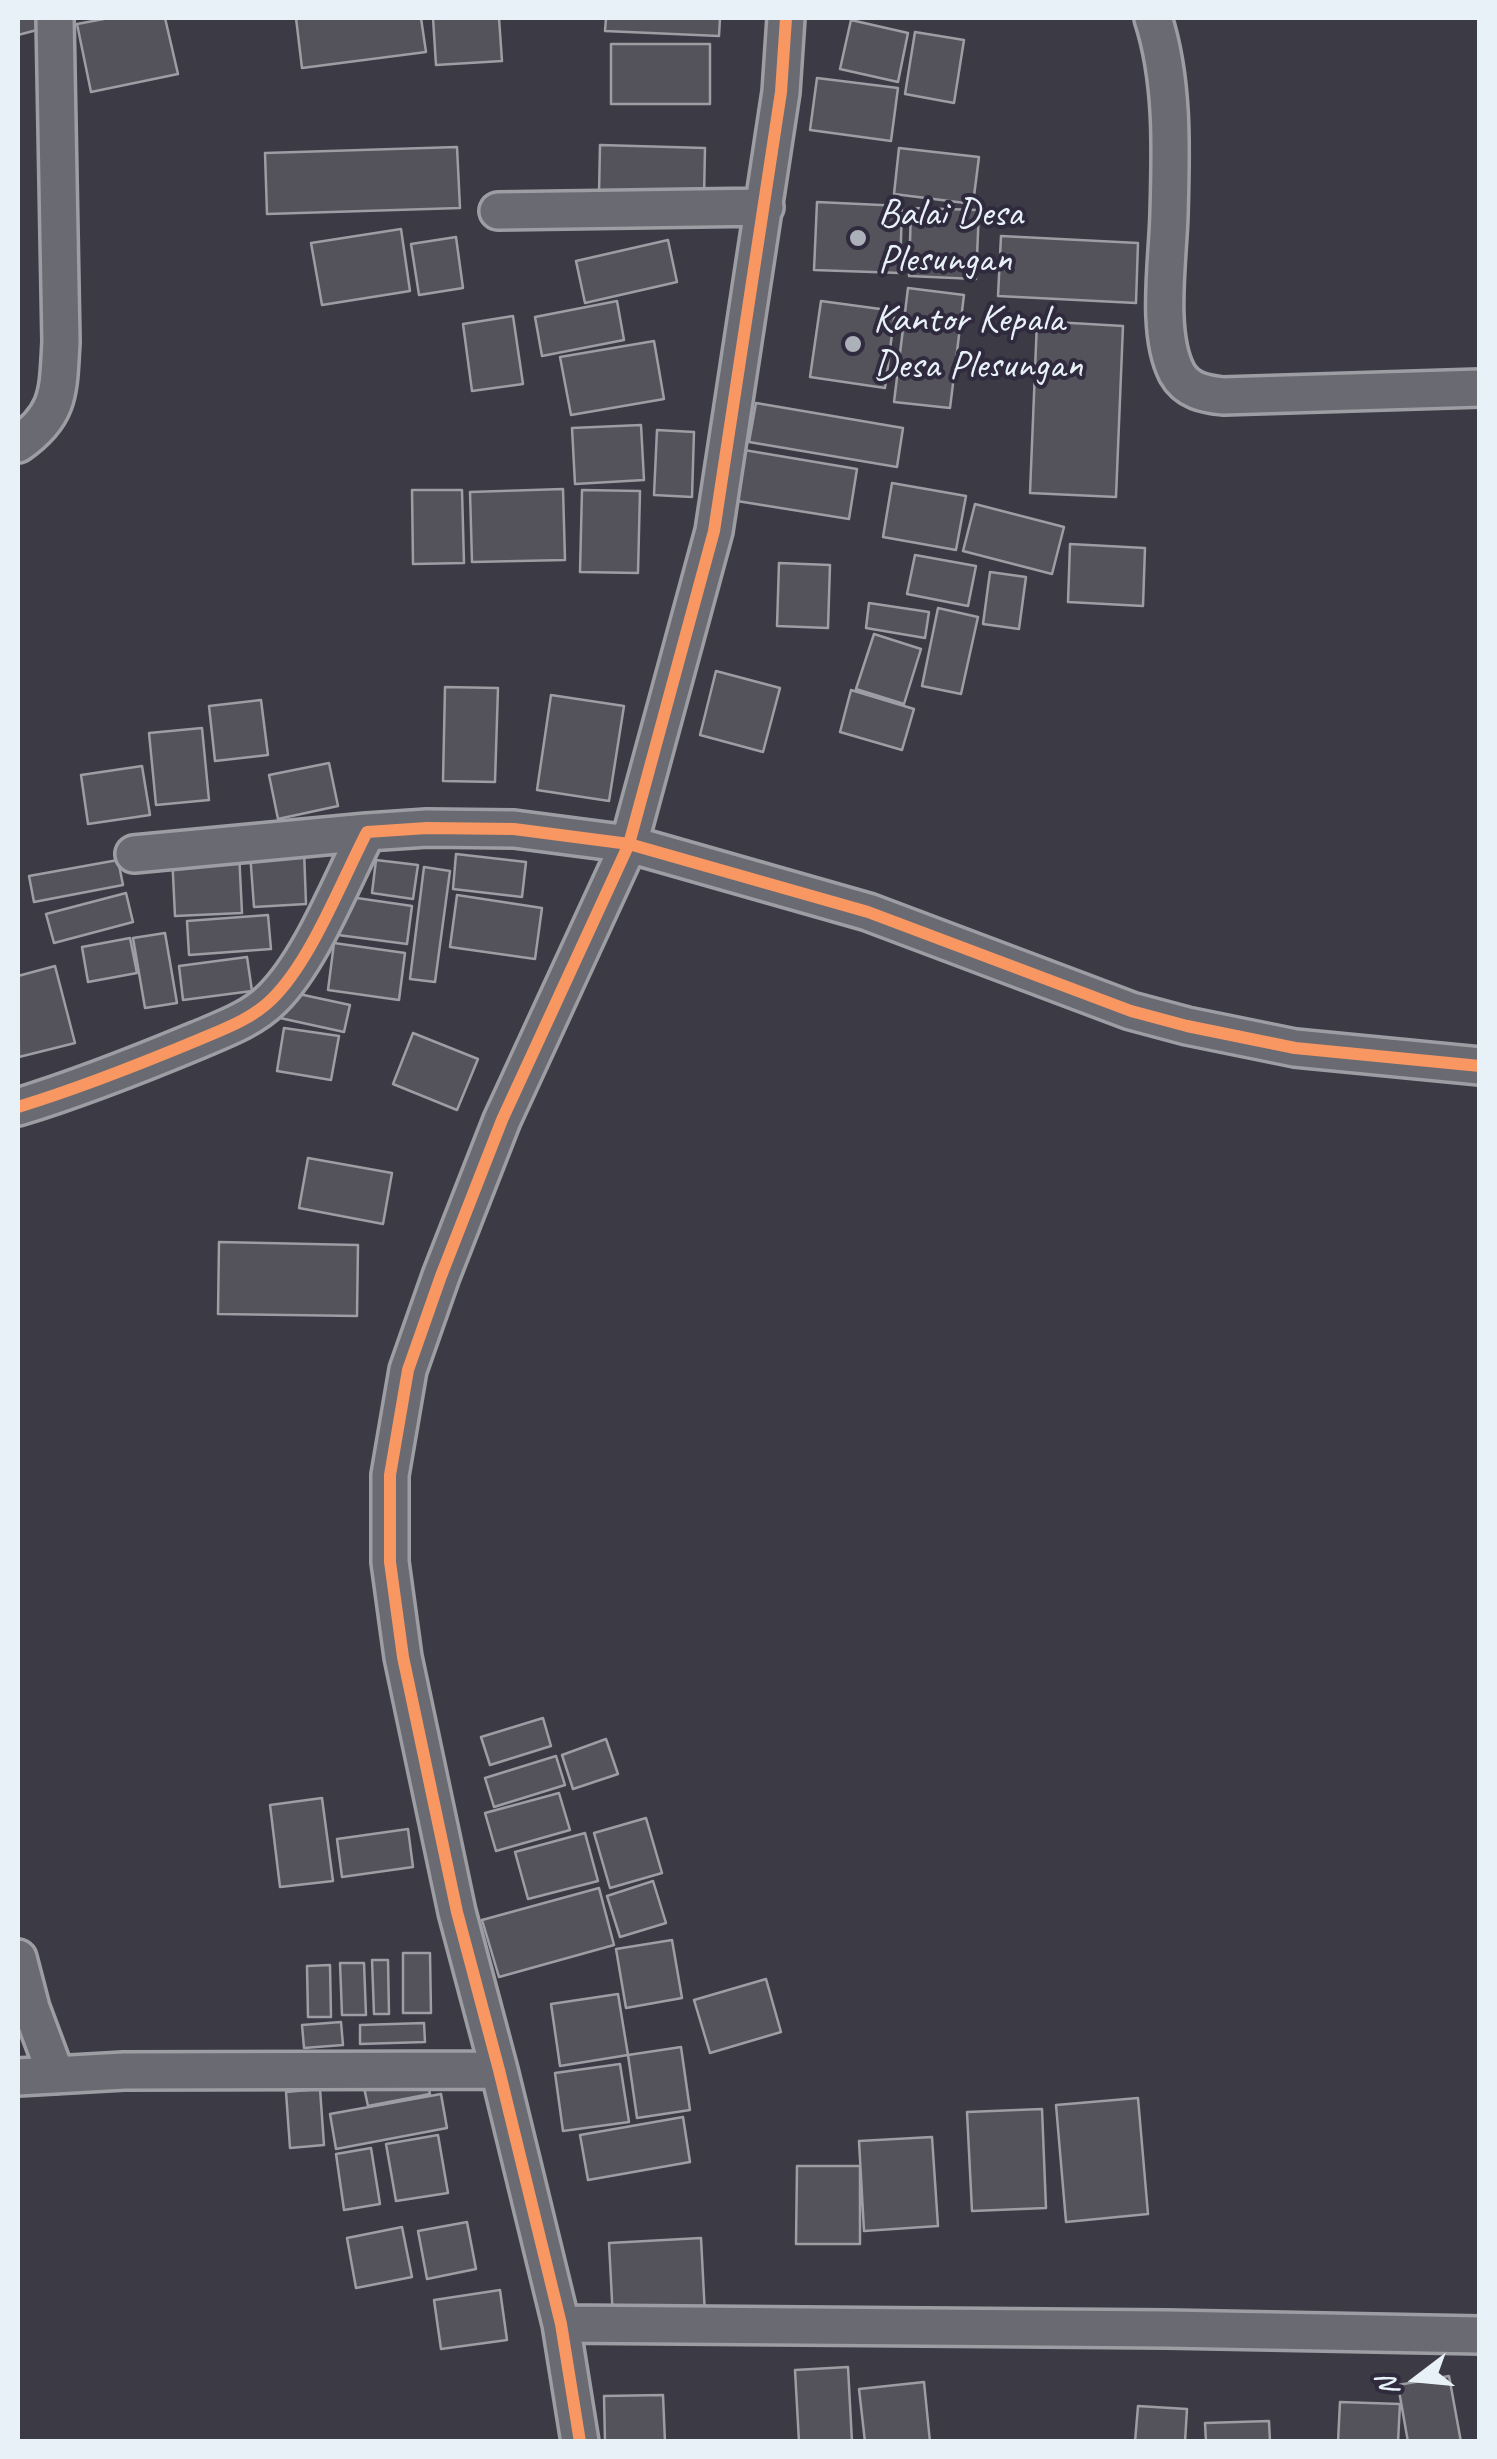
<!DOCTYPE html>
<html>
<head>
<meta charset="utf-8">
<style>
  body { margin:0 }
  #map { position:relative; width:1497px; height:2459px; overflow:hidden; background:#3c3a44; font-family:Caveat,sans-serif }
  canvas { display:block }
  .frame { position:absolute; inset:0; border:20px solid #e8f1f8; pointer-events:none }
  .north { position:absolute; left:1367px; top:2329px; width:100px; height:100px; -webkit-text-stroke:8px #2f2a3d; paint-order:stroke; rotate:254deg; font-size:28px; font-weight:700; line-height:40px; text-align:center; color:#e8f1f8 }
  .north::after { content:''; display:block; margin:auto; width:35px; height:45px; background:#e8f1f8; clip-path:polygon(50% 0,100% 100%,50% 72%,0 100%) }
</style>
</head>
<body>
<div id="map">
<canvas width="1497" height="2459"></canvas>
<div class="frame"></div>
<div class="north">N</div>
</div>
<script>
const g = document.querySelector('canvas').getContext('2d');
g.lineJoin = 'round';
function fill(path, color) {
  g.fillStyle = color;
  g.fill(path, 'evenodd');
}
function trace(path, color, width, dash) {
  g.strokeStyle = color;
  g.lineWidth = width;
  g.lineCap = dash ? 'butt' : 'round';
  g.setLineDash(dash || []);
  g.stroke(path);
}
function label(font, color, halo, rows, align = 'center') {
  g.font = font + ' Caveat,sans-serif';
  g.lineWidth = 8;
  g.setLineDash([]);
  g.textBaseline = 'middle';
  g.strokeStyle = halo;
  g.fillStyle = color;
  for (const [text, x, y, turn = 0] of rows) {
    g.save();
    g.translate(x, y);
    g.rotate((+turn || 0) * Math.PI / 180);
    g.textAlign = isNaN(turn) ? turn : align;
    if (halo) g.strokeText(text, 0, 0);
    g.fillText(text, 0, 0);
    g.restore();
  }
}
const building = new Path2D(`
  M18,18H50L52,26L18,35Z
  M109,18H165L178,74L91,92L77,24Z
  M296,18H421L426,52L302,68Z
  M433,18H499L502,61L436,65Z
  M606,18H720L719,36L605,31Z
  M851,20L908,33L898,82L840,69Z
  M915,32L964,40L954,103L905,94Z
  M611,44H710V104H611Z
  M817,78L898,88L891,141L810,130Z
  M600,145L705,148L704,197L599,194Z
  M457,147L460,208L267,214L265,153Z
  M899,148L979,157L973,204L894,194Z
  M817,202L902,206L900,273L814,270Z
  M911,208L979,210L976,279L909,276Z
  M401,229L410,291L322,305L311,243Z
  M1001,236L1138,243L1136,303L998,296Z
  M456,237L463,288L419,295L411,244Z
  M668,240L677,282L585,303L576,261Z
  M908,288L964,295L950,408L894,402Z
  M617,301L624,340L542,356L535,317Z
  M821,301L895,311L885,388L810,377Z
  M513,316L523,384L472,391L463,324Z
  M1037,321L1123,326L1116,497L1030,493Z
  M654,341L664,399L571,415L560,357Z
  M756,403L903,428L897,467L749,442Z
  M641,425L644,480L575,484L572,428Z
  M657,430L694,432L692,497L654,495Z
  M744,450L857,469L849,519L737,501Z
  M892,483L966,496L956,550L883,537Z
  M563,489L565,560L472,562L470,492Z
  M412,490H462L464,563L413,564Z
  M582,490L640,491L638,573L580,572Z
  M975,504L1064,527L1052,574L963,551Z
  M1070,544L1145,548L1143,606L1068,602Z
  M915,555L976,566L968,606L907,594Z
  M779,563L830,565L828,628L777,626Z
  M990,572L1026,577L1019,629L983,624Z
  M869,603L929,612L925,638L866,628Z
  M938,608L978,617L961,694L922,686Z
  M874,634L921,649L904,704L856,689Z
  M716,671L780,688L763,752L700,735Z
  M445,687L498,688L495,782L443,781Z
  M851,690L914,709L902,750L840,732Z
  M551,695L624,706L609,801L537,790Z
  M261,700L268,755L215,761L209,706Z
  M202,728L209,800L156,805L149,733Z
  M329,763L338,806L278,819L269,775Z
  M142,766L150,815L88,824L81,775Z
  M304,850L306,904L254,907L250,853Z
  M239,852L242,913L175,916L172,855Z
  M456,854L526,862L522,897L453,889Z
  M118,860L123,885L34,902L29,876Z
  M376,860L418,865L413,899L372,893Z
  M424,867L450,871L435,982L410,979Z
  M126,893L133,922L54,943L46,914Z
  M457,895L542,908L535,959L450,947Z
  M343,896L412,906L407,944L338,935Z
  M268,915L271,949L189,955L187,921Z
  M165,933L177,1003L145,1008L133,938Z
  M130,938L137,973L88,982L82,947Z
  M334,943L405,953L399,1000L328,990Z
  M247,957L252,991L183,1000L179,966Z
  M55,966L75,1043L19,1057L18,976Z
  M285,991L350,1005L344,1032L280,1018Z
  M284,1028L339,1036L331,1080L277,1071Z
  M413,1033L478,1059L457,1110L393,1084Z
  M308,1158L392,1173L383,1224L299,1208Z
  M219,1242L358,1245L357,1316L218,1314Z
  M543,1718L551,1746L490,1765L481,1737Z
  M606,1739L618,1774L573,1789L562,1755Z
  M556,1756L565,1785L494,1807L485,1778Z
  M559,1793L570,1830L496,1851L485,1813Z
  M322,1798L333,1881L280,1887L270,1805Z
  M646,1818L662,1873L610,1888L594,1833Z
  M408,1829L413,1867L342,1877L337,1839Z
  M585,1833L598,1881L528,1899L515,1852Z
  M653,1881L666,1923L620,1937L607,1896Z
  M599,1888L614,1945L499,1977L482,1920Z
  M672,1940L682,1998L626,2008L616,1949Z
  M403,1953H430L431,2013H403Z
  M372,1960H388L389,2014H374Z
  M340,1963H364L366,2015H342Z
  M330,1965L331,2017H308L307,1966Z
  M766,1979L781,2032L710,2053L694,2000Z
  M618,1994L628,2055L560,2066L551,2004Z
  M341,2022L343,2045L304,2048L302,2025Z
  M424,2023L425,2042L360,2044V2025Z
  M681,2047L690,2110L637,2118L628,2055Z
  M620,2064L629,2122L563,2131L555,2073Z
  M425,2071L430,2094L368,2106L363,2083Z
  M320,2089L324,2145L290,2148L286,2092Z
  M441,2094L447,2128L336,2149L330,2114Z
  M1138,2098L1148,2214L1066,2222L1056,2105Z
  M1042,2109L1046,2208L972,2211L967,2112Z
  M683,2117L690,2162L588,2180L580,2135Z
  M438,2135L448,2193L396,2201L386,2144Z
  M932,2137L938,2226L864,2231L859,2141Z
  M371,2148L380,2204L344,2210L336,2154Z
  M797,2166H860V2244H796Z
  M467,2222L476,2269L427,2279L418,2231Z
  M402,2227L412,2277L356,2288L347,2238Z
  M701,2238L705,2315L613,2319L609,2243Z
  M500,2290L507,2340L441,2349L434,2300Z
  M848,2367L852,2442H799L795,2370Z
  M1449,2376L1461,2442H1408L1398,2385Z
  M924,2382L930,2442H865L859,2389Z
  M663,2395L665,2442H605L604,2396Z
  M1340,2402L1400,2404L1398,2442H1338Z
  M1138,2406L1187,2409L1185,2442H1135Z
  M1269,2421L1270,2442H1206L1205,2423Z`);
fill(building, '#54525a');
trace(building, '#9d9ea4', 2.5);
const street = new Path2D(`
  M1153,18C1173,79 1171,149 1169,214C1168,259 1156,333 1177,373C1187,391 1205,394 1223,396L1480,388
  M498,211L765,207
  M18,444C61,414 58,390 61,342L55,18
  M134,854L367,832
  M18,1107C80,1088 138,1065 198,1040C224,1029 252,1019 272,999C311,961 341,882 367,832L427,828L514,829L629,844L868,912L1131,1011L1187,1026L1295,1048L1480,1066
  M18,1958L31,2008L56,2075
  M18,2077L124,2071L499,2070
  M561,2324L1167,2329L1480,2335
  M580,2442L561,2324L499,2070L457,1912L403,1657L390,1562V1475L408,1370L441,1276L502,1120L629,844L714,531L781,92L786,18`);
trace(street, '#9d9ea4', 42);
trace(street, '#6a6b72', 35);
trace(new Path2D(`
  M18,1107C80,1088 138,1065 198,1040C224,1029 252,1019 272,999C311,961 341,882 367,832L427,828L514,829L629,844L868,912L1131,1011L1187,1026L1295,1048L1480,1066
  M580,2442L561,2324L499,2070L457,1912L403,1657L390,1562V1475L408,1370L441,1276L502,1120L629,844L714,531L781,92L786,18`), '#f99763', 12);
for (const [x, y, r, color] of [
  [858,238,10,"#acb1b9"],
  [853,344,10,"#acb1b9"]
]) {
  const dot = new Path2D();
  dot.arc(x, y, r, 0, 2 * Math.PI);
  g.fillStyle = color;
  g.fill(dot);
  trace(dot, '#2f2a3d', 4);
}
label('40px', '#e8f1f8', '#2f2a3d', [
  ["Balai Desa",878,215],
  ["Plesungan",878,261],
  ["Kantor Kepala",873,321],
  ["Desa Plesungan",873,367]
], 'left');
</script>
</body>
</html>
